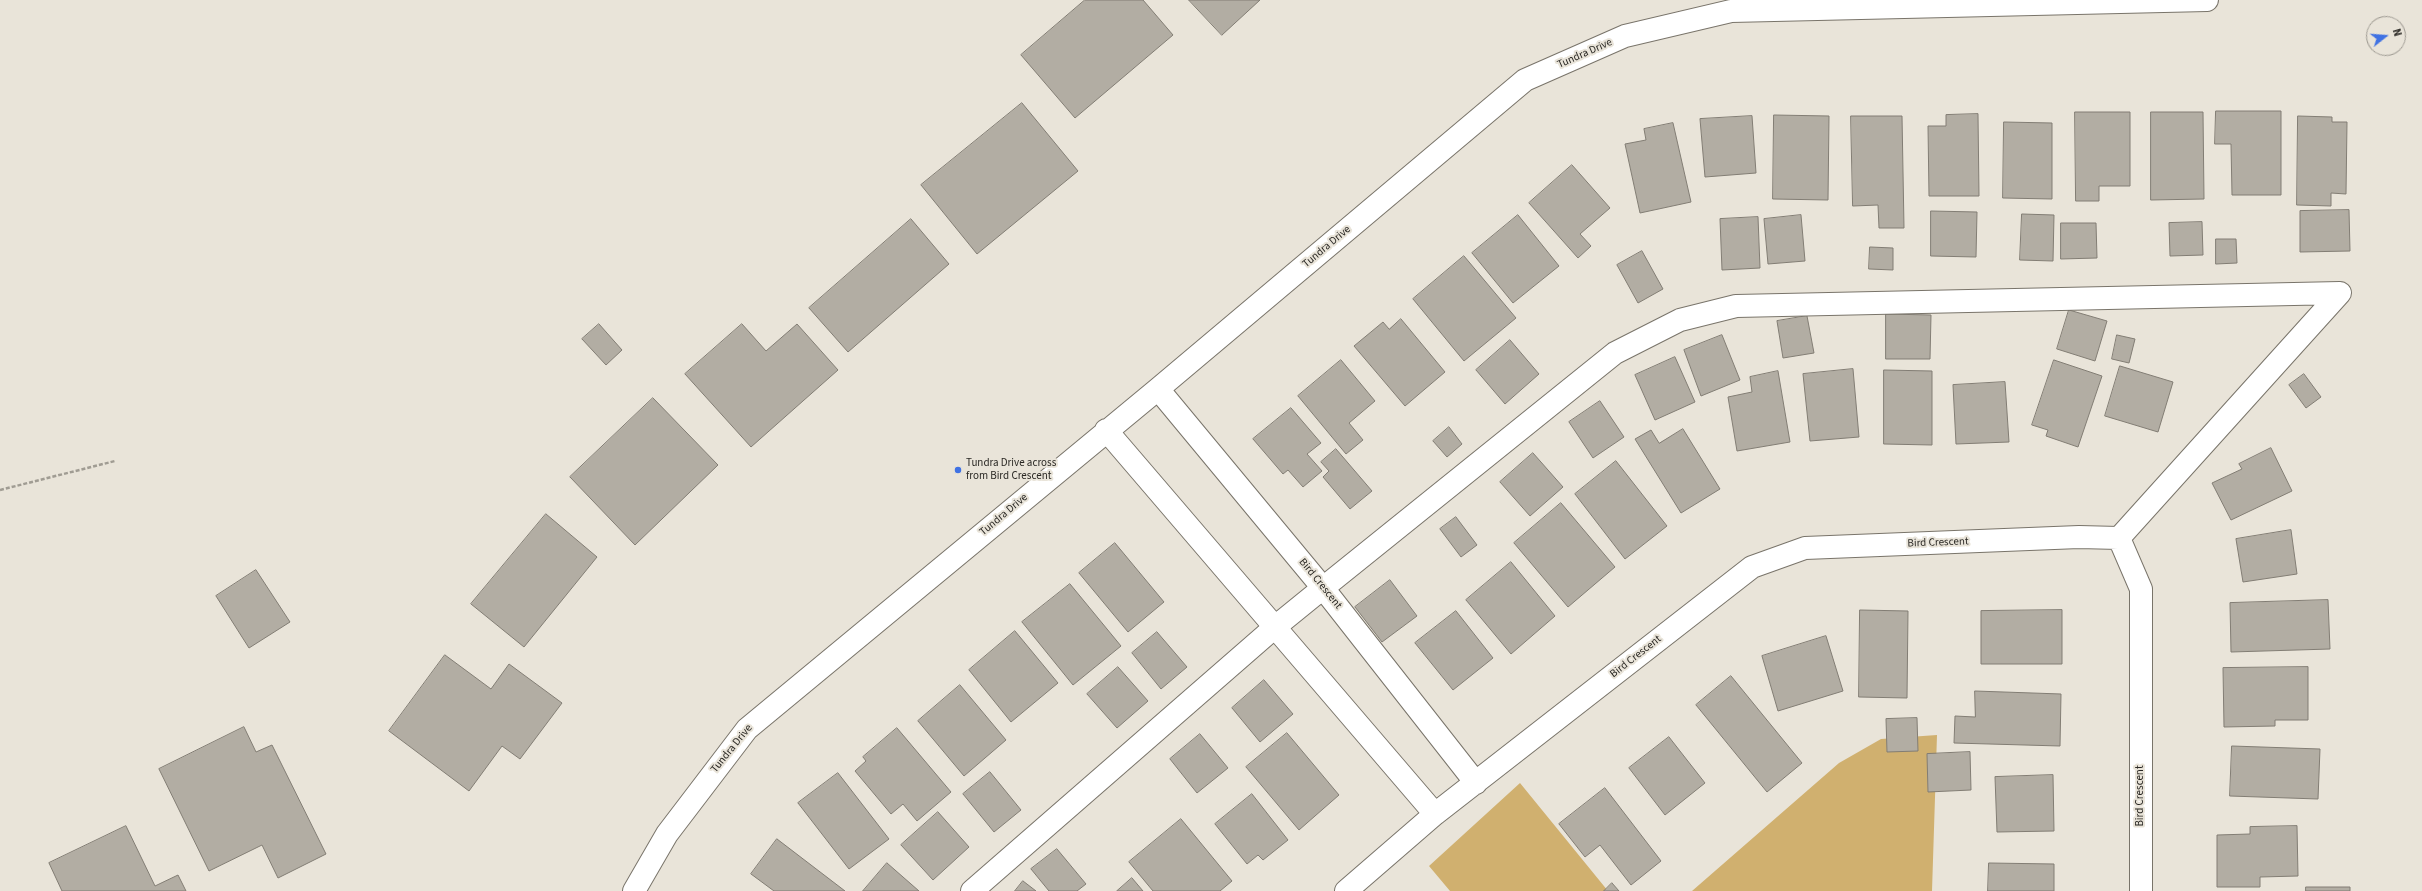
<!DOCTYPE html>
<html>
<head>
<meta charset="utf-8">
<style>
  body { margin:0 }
  #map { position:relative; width:2422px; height:891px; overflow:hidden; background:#e9e4d9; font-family:"Source Sans 3",sans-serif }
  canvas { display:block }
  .north { position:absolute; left:2366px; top:16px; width:40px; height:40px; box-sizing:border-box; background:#e9e4d9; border:1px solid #9c9890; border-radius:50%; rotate:73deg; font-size:11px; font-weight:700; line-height:16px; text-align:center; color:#292723 }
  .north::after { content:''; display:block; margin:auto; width:14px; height:18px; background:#4072e3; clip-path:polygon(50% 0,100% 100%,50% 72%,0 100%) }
</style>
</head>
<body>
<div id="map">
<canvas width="2422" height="891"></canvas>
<div class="north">N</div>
</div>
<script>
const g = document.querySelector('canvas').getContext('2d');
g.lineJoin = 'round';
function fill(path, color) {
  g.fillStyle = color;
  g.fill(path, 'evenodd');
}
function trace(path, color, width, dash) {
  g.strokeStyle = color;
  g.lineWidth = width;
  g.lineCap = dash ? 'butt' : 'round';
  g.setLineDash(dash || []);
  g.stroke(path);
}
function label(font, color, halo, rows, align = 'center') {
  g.font = font + ' "Source Sans 3",sans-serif';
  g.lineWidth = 4;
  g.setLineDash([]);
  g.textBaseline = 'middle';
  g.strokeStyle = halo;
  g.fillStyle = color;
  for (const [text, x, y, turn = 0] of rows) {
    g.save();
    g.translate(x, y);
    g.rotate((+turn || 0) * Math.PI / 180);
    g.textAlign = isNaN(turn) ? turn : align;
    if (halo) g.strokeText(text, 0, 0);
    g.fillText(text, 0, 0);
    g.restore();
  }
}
fill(new Path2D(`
  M1937,735L1932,891H1692L1839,763L1881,739Z
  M1520,783L1608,891H1450L1429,866Z`), '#d0b06f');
const building = new Path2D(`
  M1085,0H1143L1173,35L1075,118L1021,55Z
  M1189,0H1260L1222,35Z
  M1022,103L1078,171L977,254L921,185Z
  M2216,111H2281V195H2232L2231,144H2215Z
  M2075,112H2130V186H2099V201H2076Z
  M2151,112H2203L2204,199L2151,200Z
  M1978,114L1979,196H1929L1928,126H1946V115Z
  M1774,115L1829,116L1828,200L1773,199Z
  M1752,116L1756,173L1705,177L1700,119Z
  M1851,116H1902L1904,228H1879L1878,205L1853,206Z
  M2298,116L2332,117V122H2347L2346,194L2331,193V206L2297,205Z
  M2004,122L2052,123V199L2003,198Z
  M1673,123L1691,202L1640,213L1625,144L1646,140L1644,129Z
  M1572,165L1610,208L1580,234L1591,246L1578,258L1529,203Z
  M2349,210L2350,251L2300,252V211Z
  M1931,211L1977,212L1976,257L1931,256Z
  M2022,214L2054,215L2053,261L2020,260Z
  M1518,215L1559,266L1513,303L1472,253Z
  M1801,215L1805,261L1768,264L1764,219Z
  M1758,217L1760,268L1722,270L1720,219Z
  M911,219L949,264L848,352L809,308Z
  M2202,222L2203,255L2170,256L2169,223Z
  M2061,223H2096L2097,258L2061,259Z
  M2216,239H2236L2237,263L2216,264Z
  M1870,247L1893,248V270L1869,269Z
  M1642,251L1663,289L1638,303L1617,265Z
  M1464,256L1516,318L1464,361L1413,299Z
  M2069,310L2107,321L2095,361L2057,349Z
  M1886,314L1931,315L1930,359H1886Z
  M1807,316L1814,353L1783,358L1777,321Z
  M1401,319L1445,372L1405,406L1354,346L1383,322L1389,329Z
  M599,324L622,350L606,365L582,339Z
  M742,324L766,351L797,324L838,370L751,447L685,374Z
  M1722,335L1740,380L1701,396L1684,350Z
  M2117,335L2135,339L2129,363L2112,359Z
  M1510,340L1539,374L1505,404L1476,370Z
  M1675,357L1695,402L1655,420L1635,375Z
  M1341,360L1375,401L1349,423L1363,440L1346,454L1298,396Z
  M2054,360L2102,376L2078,447L2046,436L2048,430L2032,425Z
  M2120,366L2173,382L2158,432L2105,416Z
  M1853,369L1859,437L1810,441L1803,374Z
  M1884,370L1932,371V445L1884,444Z
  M1778,371L1790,442L1737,451L1728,397L1752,392L1750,377Z
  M2304,374L2321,397L2306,408L2289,385Z
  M2005,382L2009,442L1956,444L1953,385Z
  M653,398L718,465L635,545L570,477Z
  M1600,401L1624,437L1593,458L1569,422Z
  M1291,408L1321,443L1307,454L1322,471L1303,487L1288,470L1283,474L1253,439Z
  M1449,427L1462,444L1447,457L1433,441Z
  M1683,429L1720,489L1681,513L1635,439L1651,430L1659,443Z
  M2271,448L2292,491L2231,520L2212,483L2242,469L2239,464Z
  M1336,449L1372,491L1350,509L1323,477L1329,471L1321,462Z
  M1533,453L1563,487L1530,516L1500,482Z
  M1616,461L1667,526L1625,559L1575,494Z
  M1561,503L1615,567L1568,607L1514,543Z
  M546,514L597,557L524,647L471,604Z
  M1456,517L1477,545L1461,557L1440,529Z
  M2291,530L2297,574L2243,582L2236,539Z
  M1115,543L1164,602L1128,632L1079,573Z
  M1511,562L1555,616L1511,654L1466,600Z
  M256,570L290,622L249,648L216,596Z
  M1390,580L1417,616L1382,642L1355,607Z
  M1070,584L1121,646L1073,685L1022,622Z
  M2328,600L2330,649L2231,652L2230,603Z
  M1860,610L1908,611L1907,698L1859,697Z
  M2062,610V664H1981V611Z
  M1456,611L1493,658L1453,690L1415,643Z
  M1015,631L1058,683L1011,722L969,670Z
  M1157,632L1187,667L1161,689L1132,653Z
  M1826,636L1843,691L1778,711L1762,656Z
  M445,655L491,689L509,664L562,703L520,759L502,746L469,791L389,731Z
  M1118,667L1148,701L1117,728L1087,694Z
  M2308,667V720H2275V726L2224,727L2223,668Z
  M1731,676L1802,763L1767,792L1696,705Z
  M1264,680L1293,714L1260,742L1232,708Z
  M960,685L1006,740L964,776L918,721Z
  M1975,691L2061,694L2060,746L1954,743L1955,716L1975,717Z
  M1917,718L1918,751L1887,752L1886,719Z
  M244,727L256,752L272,745L326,854L278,878L262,845L209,871L159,769Z
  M897,728L951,792L917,821L903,804L891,814L855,771L866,761L863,757Z
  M1287,733L1339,795L1299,830L1246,767Z
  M1200,734L1228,768L1197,793L1170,759Z
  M1669,737L1705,783L1665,815L1629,768Z
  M2232,746L2320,749L2318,799L2230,796Z
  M1970,752L1971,790L1928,792L1927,754Z
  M990,772L1021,810L994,832L963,794Z
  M838,773L889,839L849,869L798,803Z
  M2053,775L2054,831L1997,832L1995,777Z
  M1605,788L1661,861L1631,885L1600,845L1585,857L1559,824Z
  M1252,794L1288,840L1263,860L1258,855L1247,864L1215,824Z
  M938,812L969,847L933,880L901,845Z
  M1181,819L1232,881L1220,891H1153L1129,862Z
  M126,826L155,886L178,875L186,891H62L49,863Z
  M2297,826L2298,876L2260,877V887H2217V835L2250,834V827Z
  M777,839L845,891H774L751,874Z
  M1057,849L1086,884L1077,891H1049L1031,869Z
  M887,863L919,891H863Z
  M1989,863L2054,864V891H1988Z
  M1132,878L1143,891H1117Z
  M1023,881L1036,891H1015Z
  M1612,883L1619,891H1604Z
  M2306,887H2350V891H2306Z`);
fill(building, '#b2ada3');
trace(building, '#827d74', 1);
const lane = new Path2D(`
  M1323,588L1615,353L1680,320L1736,306L2340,293L2119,538
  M972,891L1275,627`);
const street = new Path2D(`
  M1158,389L1323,588L1476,783
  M1106,430L1435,814
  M1275,627L1323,588
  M634,891L667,834L747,729L1158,389L1525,80L1625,36L1731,11L2207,0
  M1346,891L1435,814L1752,567L1805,548L2079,537L2119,538L2141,589V891`);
trace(lane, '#79746a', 24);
trace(street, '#79746a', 24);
trace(new Path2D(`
  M0,490L115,461`), '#a09c93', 2.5, [4, 2]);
trace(lane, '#fff', 22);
trace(street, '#fff', 22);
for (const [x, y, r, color] of [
  [958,470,4,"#4072e3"]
]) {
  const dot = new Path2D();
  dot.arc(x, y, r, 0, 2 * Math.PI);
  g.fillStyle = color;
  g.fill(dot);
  trace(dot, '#e9e4d9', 1.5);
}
label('11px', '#292723', '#e9e4d9', [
  ["Tundra Drive",1585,54,-24],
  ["Tundra Drive",1327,247,-40],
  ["Tundra Drive",1004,515,-40],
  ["Bird Crescent",1938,543,-2],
  ["Bird Crescent",1320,584,51],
  ["Bird Crescent",1636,657,-38],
  ["Tundra Drive",732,749,-51],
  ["Bird Crescent",2141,796,-90]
]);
label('11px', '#292723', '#e9e4d9', [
  ["Tundra Drive across",966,464],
  ["from Bird Crescent",966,477]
], 'left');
</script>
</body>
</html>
